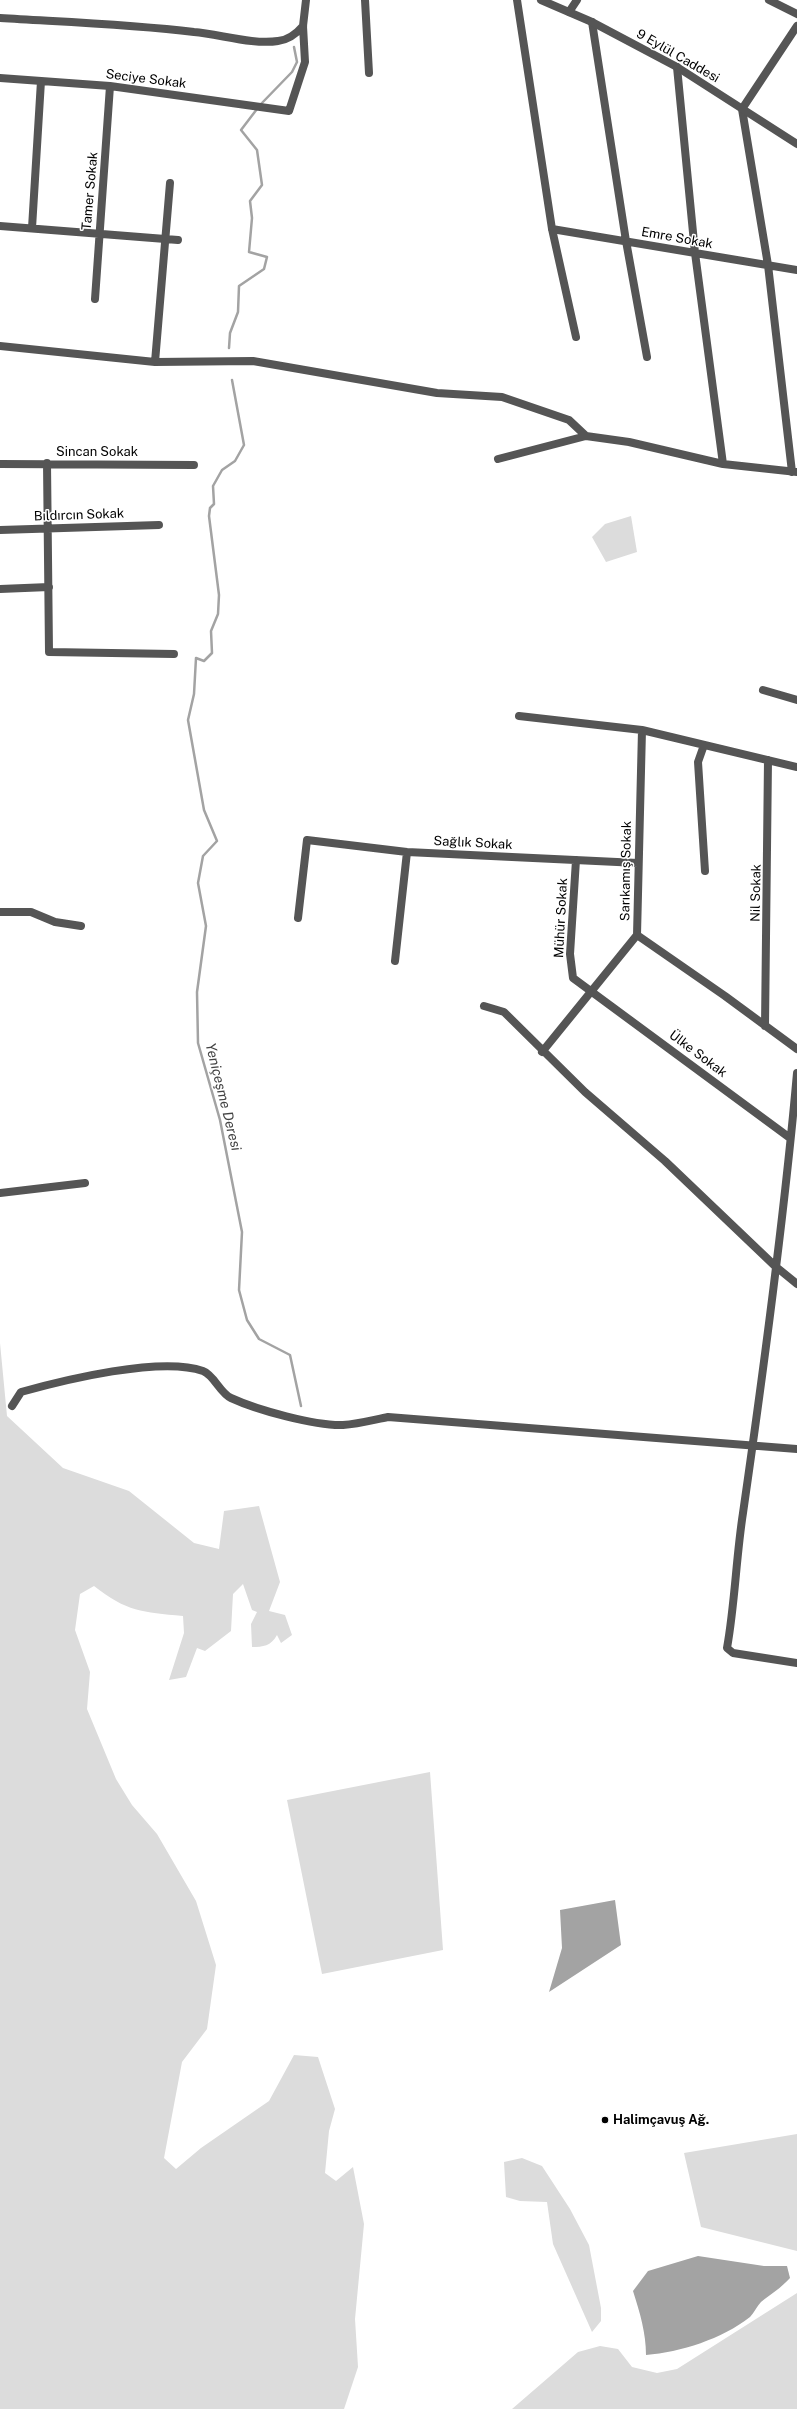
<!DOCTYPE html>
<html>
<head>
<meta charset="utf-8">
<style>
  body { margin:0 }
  canvas { display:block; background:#fff }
</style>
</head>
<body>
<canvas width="797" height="2409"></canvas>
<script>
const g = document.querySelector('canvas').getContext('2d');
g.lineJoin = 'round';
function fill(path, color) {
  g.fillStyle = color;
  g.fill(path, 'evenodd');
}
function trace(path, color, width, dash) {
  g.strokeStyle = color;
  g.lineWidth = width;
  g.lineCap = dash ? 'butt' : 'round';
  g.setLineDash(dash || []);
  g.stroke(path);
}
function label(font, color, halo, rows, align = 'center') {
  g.font = font + ' "Public Sans",sans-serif';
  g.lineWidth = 3;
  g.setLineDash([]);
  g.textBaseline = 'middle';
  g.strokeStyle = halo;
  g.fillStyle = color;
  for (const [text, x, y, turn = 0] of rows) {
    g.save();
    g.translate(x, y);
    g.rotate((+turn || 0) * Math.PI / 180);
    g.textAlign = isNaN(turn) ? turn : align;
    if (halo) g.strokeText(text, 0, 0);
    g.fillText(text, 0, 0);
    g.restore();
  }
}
fill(new Path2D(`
  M631,516L637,552L606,562L592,537L605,524Z
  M0,1343L7,1416L63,1468L129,1491L194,1543L219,1549L224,1511L259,1506L280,1582L269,1611L285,1615L292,1635L281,1643L277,1635C271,1646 263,1647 252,1647L251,1624L257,1612L252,1610L243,1584L233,1594L231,1631L205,1651L197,1648L186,1677L169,1680L184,1633L183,1616C142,1612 127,1612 94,1586L80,1594L75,1630L90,1672L87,1709L116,1779L132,1805L157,1834L196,1901L216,1965L207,2029L182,2062L164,2158L176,2169L201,2148L269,2101L294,2055L318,2057L335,2109L329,2131L325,2173L336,2181L353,2167L364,2224L355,2319L358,2367L344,2409H0Z
  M430,1772L443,1950L322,1974L287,1800Z
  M797,2134V2251L701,2227L684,2153Z
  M522,2158L542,2166L570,2209L589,2245L601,2308V2321L592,2332L553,2244L547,2202L520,2201L506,2197L504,2162Z
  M797,2293V2409H512L578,2352L600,2346L618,2349L632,2367L657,2373L677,2369Z`), '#dcdcdc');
fill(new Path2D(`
  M615,1900L621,1945L549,1992L562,1948L560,1910Z
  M698,2256L764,2266H787L790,2278C781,2288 771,2294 761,2302C757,2306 754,2313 750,2317C722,2339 681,2352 646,2355C646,2333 640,2313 633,2291L648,2271Z`), '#a3a3a3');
trace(new Path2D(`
  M260,105L292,72L297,62L294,47
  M229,348L230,333L238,312L239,286L264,269L267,257L249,252L252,218L250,201L262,185L257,150L241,130L257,109
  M232,380L244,445L235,461L222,470L213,486L214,504L210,508L209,516L219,595L218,614L211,631L212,653L204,661L196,658L194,694L188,720L204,810L217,841L203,856L198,883L206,926L197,992L198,1043L220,1120L242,1232L239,1290L247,1320L259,1339L290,1355L301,1406`), '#a3a3a3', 2.5);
trace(new Path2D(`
  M365,0L369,73
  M517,0L552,229L576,337
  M769,0L797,14
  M569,12L577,0
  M0,18C65,22 129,24 194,32C219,34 253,45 278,41C288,40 297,33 303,26
  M592,22L626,241L647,357
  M677,67L695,253L723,464
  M0,78L110,86L289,111L305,62L303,26L306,0
  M0,226L178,240
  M32,228L41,81
  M552,229L797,270
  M95,299L110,86
  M0,346L155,362L253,361L437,393L502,397L569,420L586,436
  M155,362L170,183
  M498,459L586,436L629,442L723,464L797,472
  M47,463L49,652L174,654
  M0,464L194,465
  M792,472L768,265L742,109L797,26
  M0,530L159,525
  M0,589L49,587
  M763,690L797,700
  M519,716L642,730L797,767
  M704,745L698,762L705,871
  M576,860L570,954L573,978L790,1138
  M0,912H31L55,922L81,926
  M298,918L307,840L407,852L638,863
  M637,935L725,996L797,1049
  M395,961L407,852
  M484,1006L504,1012L585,1092L665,1161L775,1266L797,1284
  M765,1026L768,760
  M542,1052L637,935L642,730
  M797,1073C784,1220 764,1367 743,1513C736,1558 735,1603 727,1648L733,1653L797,1663
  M0,1193L85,1183
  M12,1406L21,1392C64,1380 161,1356 203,1371C214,1375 220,1393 231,1398C257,1410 315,1426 343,1425C358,1424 373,1420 388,1417L797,1449`), '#555', 8);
trace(new Path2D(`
  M541,0L592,22L677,67L797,144`), '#555', 8);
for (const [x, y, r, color] of [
  [605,2120,4,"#000"]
]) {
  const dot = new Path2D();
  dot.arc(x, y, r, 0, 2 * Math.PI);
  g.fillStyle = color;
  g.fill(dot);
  trace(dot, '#fff', 1.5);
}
label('13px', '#000', '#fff', [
  ["9 Eylül Caddesi",678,56,30],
  ["Seciye Sokak",146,79,7],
  ["Tamer Sokak",90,191,-85],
  ["Emre Sokak",677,238,10],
  ["Sincan Sokak",97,452],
  ["Bıldırcın Sokak",79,515,-2],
  ["Sağlık Sokak",473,843,3],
  ["Sarıkamış Sokak",626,871,-89],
  ["Nil Sokak",756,893,-89],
  ["Mühür Sokak",561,918,-87],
  ["Ülke Sokak",698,1054,37]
]);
label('bold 13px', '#000', '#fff', [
  ["Halimçavuş Ağ.",613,2120]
], 'left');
label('italic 14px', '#444', '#fff', [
  ["Yeniçeşme Deresi",223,1097,76]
]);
</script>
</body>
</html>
